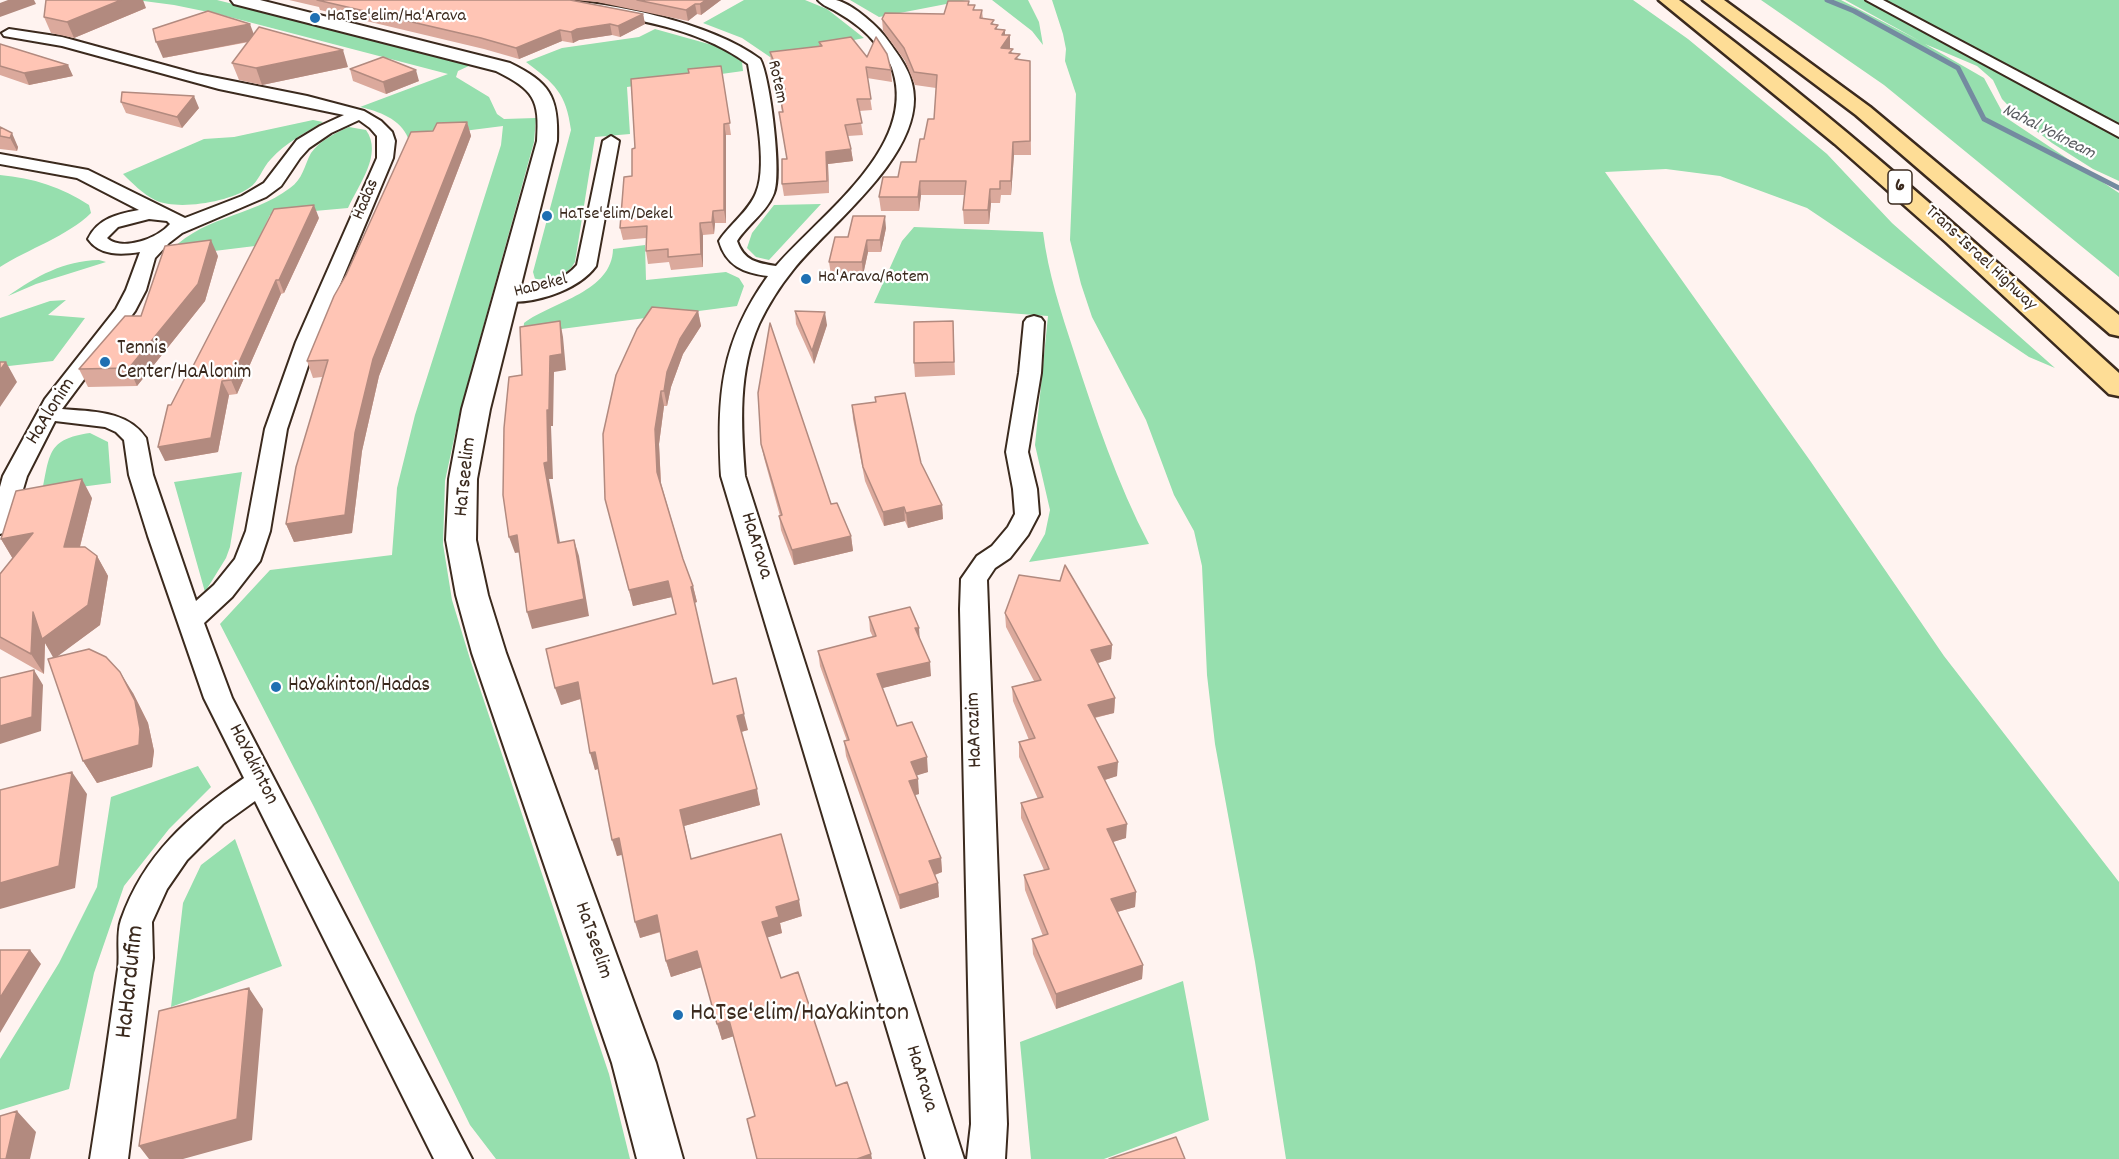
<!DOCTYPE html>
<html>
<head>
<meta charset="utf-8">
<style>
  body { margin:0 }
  canvas { display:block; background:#fff3f0 }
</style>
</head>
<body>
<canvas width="2119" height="1159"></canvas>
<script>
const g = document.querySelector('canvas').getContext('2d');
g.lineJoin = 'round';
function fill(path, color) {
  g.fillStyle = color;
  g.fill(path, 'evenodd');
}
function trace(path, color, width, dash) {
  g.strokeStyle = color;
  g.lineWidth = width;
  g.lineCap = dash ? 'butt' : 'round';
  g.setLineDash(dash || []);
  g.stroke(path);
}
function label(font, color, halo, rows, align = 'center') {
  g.font = font + ' Dekko,sans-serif';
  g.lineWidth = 4.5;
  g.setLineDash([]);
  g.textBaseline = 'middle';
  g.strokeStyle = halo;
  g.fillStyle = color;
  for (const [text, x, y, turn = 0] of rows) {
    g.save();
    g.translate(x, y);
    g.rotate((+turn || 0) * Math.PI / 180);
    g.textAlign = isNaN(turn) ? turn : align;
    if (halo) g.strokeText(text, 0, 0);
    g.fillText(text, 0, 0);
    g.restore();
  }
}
fill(new Path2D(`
  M136,0H217L473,64L458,71L456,77L489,97L497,114L504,119L536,118L534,142L460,411L445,481L443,544L452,600L470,659L609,1074L630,1159H496L470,1125L314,807L220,624L270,570L392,555L397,488L415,415L501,145L503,126L408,138C401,119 378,111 360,107L448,74L218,14L174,5Z
  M744,0H805L827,9L864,38L770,57L742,38L703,23Z
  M850,0H967L879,17Z
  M992,0H1028L1039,22L1043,45L1032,31Z
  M1052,0H1633L1688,39L1827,154L1892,223L2055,368L2029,357L1807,208L1720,176L1666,169L1605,172L1811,462L1944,656L2119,882V1159H1286L1255,962L1215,744L1207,675L1202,566L1194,531L1174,495L1146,420L1092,317L1081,284L1070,240L1076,94L1065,61L1066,49L1063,34Z
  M1761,0H1841L1920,41L1845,0H2119V181L2093,169L2052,143L2021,119L2002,99L1993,80L1977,66L1925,44L1984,78L2005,117L2119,193V277L1884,85Z
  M655,29L723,48L742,62L743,71L627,87L630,134L595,137L575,262C566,278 553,280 535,279L533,272L571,130C566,93 555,84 526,62L562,48L639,37Z
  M313,120L323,122C305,133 285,143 271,159C262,168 259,182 249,188C229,202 177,211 155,200C143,194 132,183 123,174L204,139L234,137Z
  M349,127L366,130C383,154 359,184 348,208L270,215L255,246L165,257C198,216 250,218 290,188C303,179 304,166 311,153C319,141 337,132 349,127Z
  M0,175C33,178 62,187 89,205L91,213C68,236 28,249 0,267Z
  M821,204L769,260L756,257L747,248L752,233L774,205Z
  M914,227L1043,232C1048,273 1061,312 1074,352C1095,417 1117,483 1149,544L1029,562L1045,534L1050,510L1035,445L1048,316L874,303L902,241Z
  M645,245L646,280L726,272L739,278L744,286L737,306L523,334L524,323C554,301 612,292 613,249Z
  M99,260L106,262L36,284L8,296C37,276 63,261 99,260Z
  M66,300L48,315L85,318L53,361L0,367V318L50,301Z
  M90,433L108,442L111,483L42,492C50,454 47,439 90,433Z
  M242,472L230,547L226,558L205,592L174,482Z
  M198,766L211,787L169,829L124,886L94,973L69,1089L0,1110V1059L59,963L97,887L111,797Z
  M235,839L282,966L171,1007L183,903L201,865Z
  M1183,981L1209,1120L1104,1159H1031L1020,1042Z`), '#96dfae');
trace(new Path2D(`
  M1827,0L1854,11L1958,68L1984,119L2119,188`), '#748ba0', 5);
const minor = new Path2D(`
  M544,0C606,0 710,22 760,59C770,76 782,174 774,193C767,212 748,224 737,241C744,261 757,263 776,266C820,215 917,148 893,71C891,62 882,51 876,44C866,31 851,20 837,12C831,8 823,6 818,0C824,0 831,0 836,0C853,4 880,28 889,42C902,60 914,76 914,99C914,162 829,225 793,270C780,286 768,305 759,324C738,371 741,425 745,476L964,1159H926L721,476C717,396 720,343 768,276C744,273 726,266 719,241C729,225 749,211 756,193C769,164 753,96 748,64C693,23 616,17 551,4Z
  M1866,0H1883L2119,125V137Z
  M9,29L62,37L197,74L307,96L364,111L381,121L392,132L395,141L393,158L316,342L287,429L270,531L260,561L232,597L204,623L232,698L472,1159H434L255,801L223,824L187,860L167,889L152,922L153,958L128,1159H90C100,1096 109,1033 118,969C120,954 116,934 121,920C144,854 189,816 244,778L204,698L148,536L129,475L124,440L116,432L105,427L55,421L27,476L12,526L9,531L0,534V487L3,476L45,399L116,309L126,290L140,252C121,255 100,256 88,239C98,218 118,214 139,210L77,178L0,164V154L88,170L185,218L242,196L264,183L297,140L320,126L344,115L219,89L62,46L4,36L2,33ZM359,120L370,128L377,136V158L296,342L265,429L246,531L235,559L214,585L196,601L153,475L146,438C127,410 92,412 62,409L135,311L146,290L155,258L169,243L182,233L266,197L281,186L300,158L309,148L331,133ZM149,219L167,221L170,224C158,238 123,252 107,238L118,227Z
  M611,136L619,141L596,266C578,291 528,307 499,300L496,296L499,292C527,285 556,289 577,265L603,141Z
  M1034,316L1041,318L1044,322L1041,373L1028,452L1037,489L1039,514L1028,535L1010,558L995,568L987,580L1007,1124L1005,1159H967L971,1124L960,609L961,579L977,556L992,546L1008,527L1015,514L1013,489L1006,452L1019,373L1024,322L1027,318Z`);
const tertiary = new Path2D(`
  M231,0H260L510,63C549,82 559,96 557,141L490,409L477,479L476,540L488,595L506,653L656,1063L683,1159H637L612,1063L472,653L456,595L446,540L449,479L462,409L537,141C540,99 534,90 496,71L234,4Z`);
const motorway = new Path2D(`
  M1659,0H1679C1834,115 1977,243 2119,373V396L2109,394L1946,242L1835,144Z
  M1703,0H1724L1870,107L2119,315V336L2110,334L1856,115Z`);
trace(minor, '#3b2a1e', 4);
trace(tertiary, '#3b2a1e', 4);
trace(motorway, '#3b2a1e', 5);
fill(minor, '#fff');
fill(tertiary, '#fff');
fill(motorway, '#fedd96');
fill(new Path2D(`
  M289,0H570L643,14L645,24L620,37L612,35L579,40L573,43L562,41L519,59L484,49L320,10L319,7Z
  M574,0H721L701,15L697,14L688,21L597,2Z
  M970,5L975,10H982L983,19L994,24L998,30H1005V35L1010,48H1009L1013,54L1020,60L1030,61L1031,155H1014L1011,195H1001L1000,203H991L989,224H964L963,210L965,195H921L919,211H881L879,197L898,177L916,162L924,139L934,119L936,88L915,85L905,61L883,31L882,19L944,14Z
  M146,8L74,38L51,33L44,17Z
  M254,34L348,67L262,85L239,80L232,63L249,42L163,58Z
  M819,42L867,57L891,70L892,82L867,78L872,110L859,111L863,135L848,136L851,149L853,161L828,164L829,193L784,196L782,184L787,159L779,112H782L779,90H782L771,63L770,52L819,46Z
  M0,44L73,76L29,85L0,75Z
  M721,66L731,135H726V223H715L714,234L703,235V267L671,270L669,262L648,264L646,251V238L623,240L620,228L632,176L635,148L689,73Z
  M350,69L419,81L386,94L353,81Z
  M121,102L199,108L182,128L126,113Z
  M467,122L471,136L379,376L362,451L352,533L294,542L286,524L322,377L313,378L307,361L433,131Z
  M0,127L18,147L17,151L0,149Z
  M319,218L284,293L281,294L237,394L229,395L218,452L165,461L171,405Z
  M886,228L881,252H868L863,275H831L829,262L848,237Z
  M218,256L205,301L137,386L88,387L79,369L141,316Z
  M698,311L701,326L683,354L671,387L667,406H664L659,444L661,483L683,559L693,586L697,602L694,603L713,684L748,730L741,732L760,805L684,826L691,859L802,916L780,923L782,933L768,937L755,1116L734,1036L722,1040L702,967L671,977L666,961L661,932L640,938L622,855L617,856L598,769L595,770L581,699L561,705L676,614L672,597L633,606L605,499Z
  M795,311L827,325L814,364L796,324Z
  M953,321L955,375L915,377L914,363Z
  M875,397L921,463L942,505L943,519L908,528L905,521L884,526L865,481L853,419L852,405L875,402Z
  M761,444L831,504L851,536L853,551L794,565L781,530L779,516H780L764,458Z
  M92,498L80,547L97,556L108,576L100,625L57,656L133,693L148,723L154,751L152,767L97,783L83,761L54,657L45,643L44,674L0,649V574L13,559L1,539Z
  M1005,613L1112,645L1111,659L1098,663L1115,698L1114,713L1095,718L1117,776L1105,780L1126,838L1113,842L1136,892L1135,907L1117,912L1143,965L1142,979L1056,1009L1033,954L1032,939L1043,936L1025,890L1024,875L1044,870L1021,818V803L1038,799L1019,757V742L1029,740L1013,701L1012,687L1034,681L1006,627Z
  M869,617L920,639L931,676L882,688L897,726L928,772L916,775L919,794L915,795L941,858L942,872L935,875L938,883L939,897L900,909L846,756L844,741H847L820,666L818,651L873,637L870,631Z`), '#dba99c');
fill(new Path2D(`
  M8,0H34L36,4L0,17V3Z
  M121,0H143L146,8L74,38L67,22Z
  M706,0H721L701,15L700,4Z
  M695,4L697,14L688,21L686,10Z
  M643,14L645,24L620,37L618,26Z
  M250,24L256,40L163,58L156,42Z
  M610,24L612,35L579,40L573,43L571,32L577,29Z
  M560,30L562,41L519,59L516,48Z
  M1005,30V41L1010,35V48L1001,60L1002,35Z
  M343,50L348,67L262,85L256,68Z
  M68,65L73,76L29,85L24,73Z
  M416,70L419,81L386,94L383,82Z
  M194,96L199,108L182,128L177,117Z
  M467,122L471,136L379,376L362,451L352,533L294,542L286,524L355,433L373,359Z
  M724,124L726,135V223L724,210Z
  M12,133L18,147L17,151L10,138Z
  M1013,142L1014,155L1011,195V181Z
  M851,149L853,161L828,164L829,193L826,152Z
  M920,181L921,195L919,211L918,197Z
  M990,189L991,203L989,224L988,210Z
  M314,205L319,218L284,293L279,280Z
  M713,211L715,223L714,234L712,222Z
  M885,216L886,228L881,252L880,240Z
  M700,223L703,235V267L701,254Z
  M211,240L218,256L205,301L137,386L129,368Z
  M867,240L868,252L863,275L862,262Z
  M276,280L281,294L237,394L231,380Z
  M698,311L701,326L683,354L671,387L667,406L664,391L667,372L680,339Z
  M825,312L827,325L814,364L812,351Z
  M560,321L563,337L566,370L554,372L553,426H551L553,479H549L563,560L558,543L544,463L550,356Z
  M6,362L17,382L0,407V370Z
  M222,381L229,395L218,452L165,461L158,447Z
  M661,391L664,406L659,444L661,487L657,472L655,429Z
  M82,479L92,498L75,566L64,547Z
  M942,505L943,519L908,528L906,513Z
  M904,507L905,521L884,526L883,512Z
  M33,533L13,559L1,539Z
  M517,535L522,552L515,553L509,537Z
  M851,536L853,551L794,565L792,550Z
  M574,540L579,556L589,616L532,629L527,612Z
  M97,556L108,576L100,625L54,659L45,643L44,674L31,654L33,612Z
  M668,581L672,597L633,606L629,590Z
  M693,586L697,602L694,603L691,587Z
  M915,628H919L920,642Z
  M1112,645L1111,659L1091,665V650Z
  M930,662L931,676L879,689L877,674Z
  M34,670L43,685L41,731L0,744V726Z
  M120,672L133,693L148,723L154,751L152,767L97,783L83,761Z
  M578,682L583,698L561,705L555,688Z
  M1115,698L1114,713L1088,719V705Z
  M744,714L748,730L741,732L737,716Z
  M595,752L600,768L595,770L590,753Z
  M927,757L928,772L912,777L911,762Z
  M1118,762L1117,776L1098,782V767Z
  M72,772L87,794L75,888L0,909V883Z
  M918,779L919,794L911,796L909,781Z
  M757,789L760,805L684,826L695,875L680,810Z
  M1127,824L1126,838L1106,844L1107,829Z
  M619,838L624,854L617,856L612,840Z
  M941,858L942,872L931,876L929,861Z
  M938,883L939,897L900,909L899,895Z
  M1136,892L1135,907L1110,914L1111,899Z
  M799,900L802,916L780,923L782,933L766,938L762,922L776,907Z
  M657,915L662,931L640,938L635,922Z
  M30,950L41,964L0,1033V998Z
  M697,951L702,967L671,977L666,961Z
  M1143,965L1142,979L1056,1009V994Z
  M249,988L263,1009L252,1140L183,1159H149L139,1146Z
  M729,1020L734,1036L722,1040L717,1024Z
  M17,1111L36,1132L30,1159H6Z
  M871,1154L872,1159H857Z`), '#b28a7f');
const building = new Path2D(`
  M46,0H121L67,22L44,17Z
  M317,0H570L643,14L618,26L610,24L577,29L571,32L560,30L516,48L481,38Z
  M637,0H706L700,4H695L686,10Z
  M948,1H969L968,5H975L973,10H982L980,18L994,20L991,24L998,25L995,29L1005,30L1002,35H1010L1001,48L1013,49L1009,53L1020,54L1015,59L1030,61V141L1013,142L1011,181H1000V189H990L988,210H963L966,181H920L918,197H879L883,177H898L901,162H916L920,139H924L928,119H934L937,75L914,72L904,48L882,19L885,13L944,14Z
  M208,11L250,24L156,42L153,29Z
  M259,27L343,50L256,68L232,63Z
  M851,37L867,57L876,37L887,54L891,70L866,67L871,99H857L862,123L845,125L851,149L826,152L827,181L782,184V159H787L779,112H783L779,90L785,89L770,52L822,46L819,42Z
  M0,44L68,65L24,73L0,66Z
  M383,57L416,70L383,82L350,69Z
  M721,66L730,123L724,124V210L713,211L712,222L700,223L701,254L668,257V249L646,251L647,226L620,228L624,177L632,176V149L635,148L631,79L689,73L688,69Z
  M122,92L194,96L177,117L121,102Z
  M467,122L373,359L355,433L345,515L286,524L296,467L328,360L307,361L334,296L346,275L411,132L433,131L437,123Z
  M0,127L12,133L10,138L0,136Z
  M314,205L279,280H276L231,380L222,381L211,438L158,447L168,405H171L189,370H191L274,209Z
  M853,216H885L880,240H867L862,262H829L835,237H848Z
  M211,240L198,284L129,368L79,369L125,316H141L165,246Z
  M652,307L698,311L680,339L667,372L664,391H661L655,429L657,472L683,559L693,586L691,587L713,684L736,678L744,714L737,716L757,789L680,810L691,859L781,834L799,900L776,907L779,917L762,922L781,978L798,972L836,1086L847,1082L871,1154L857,1159H757L747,1119L755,1116L729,1020L717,1024L697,951L666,961L657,915L635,922L619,838L612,840L595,752L590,753L578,682L555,688L546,649L676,614L668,581L629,590L605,499L603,434L616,375L637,329Z
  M795,311L825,312L812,351Z
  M560,321L562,354L550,356L549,410H547L548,462L544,463L558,543L574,540L584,599L527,612L517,535L509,537L503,495L504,428L509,377L522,375L520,327Z
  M953,321L954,362L914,363V322Z
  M770,323L831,504L837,503L851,536L792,550L779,516L782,515L761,444L758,393Z
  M0,362H6L0,370Z
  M905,393L921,463L942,505L906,513L904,507L883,512L863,467L852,405L876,402L875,397Z
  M82,479L64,547H85L97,556L88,605L42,639L33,612L31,654L0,637V574L33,533L1,539L16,491Z
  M1065,565L1112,645L1091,650L1115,698L1088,705L1118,762L1098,767L1127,824L1107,829L1136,892L1111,899L1143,965L1056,994L1032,939L1048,934L1024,875L1049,869L1021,803L1043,797L1019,742L1035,738L1012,687L1041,680L1005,613L1019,575L1060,581Z
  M910,607L919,628H915L930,662L877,674L897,726L912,722L927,757L911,762L918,779L909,781L941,858L929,861L938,883L899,895L844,741L849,740L818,651L876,636L869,617Z
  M89,649L106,657L120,672L135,701L140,729L139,745L83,761L48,659Z
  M34,670L32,717L0,726V678Z
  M72,772L59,866L0,883V790Z
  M0,950H30L0,998Z
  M249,988L237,1119L139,1146L159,1011Z
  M17,1111L6,1159H0V1116Z
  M1176,1137L1185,1159H1109Z`);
fill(building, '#ffc5b5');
trace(building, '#b28a7f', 1.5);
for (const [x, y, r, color] of [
  [315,18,6,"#1f6fb2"],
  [547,216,6,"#1f6fb2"],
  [806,279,6,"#1f6fb2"],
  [105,362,6,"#1f6fb2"],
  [276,687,6,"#1f6fb2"],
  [678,1015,6,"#1f6fb2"]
]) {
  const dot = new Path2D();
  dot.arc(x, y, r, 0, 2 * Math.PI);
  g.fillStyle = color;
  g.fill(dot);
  trace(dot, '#fff', 2);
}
label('18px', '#3b2a1e', '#fff', [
  ["HaTse'elim/Ha'Arava",327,18],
  ["HaTse'elim/Dekel",559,216],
  ["Ha'Arava/Rotem",818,279]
], 'left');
label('18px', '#3b2a1e', '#fff', [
  ["Rotem",776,82,78],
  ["Hadas",367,200,-67],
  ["Trans-Israel Highway",1980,259,43],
  ["HaDekel",541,287,-14]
]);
label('italic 18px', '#585a5f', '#fff', [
  ["Nahal Yokneam",2048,133,27]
]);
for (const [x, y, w] of [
  [1900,187,24]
]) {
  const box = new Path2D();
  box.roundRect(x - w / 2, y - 17, w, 34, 4.5);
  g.fillStyle = '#fff';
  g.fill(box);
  trace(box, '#3b2a1e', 1.5);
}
label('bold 20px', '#3b2a1e', null, [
  ["6",1900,187]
]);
label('21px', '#3b2a1e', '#fff', [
  ["Tennis",117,350],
  ["Center/HaAlonim",117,374],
  ["HaYakinton/Hadas",288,687]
], 'left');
label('21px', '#3b2a1e', '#fff', [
  ["HaAlonim",52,412,-58],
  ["HaTseelim",467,477,-84],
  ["HaArava",755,546,73],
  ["HaArazim",976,730,-92],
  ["HaYakinton",252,765,63],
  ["HaTseelim",592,941,71],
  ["HaArava",920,1079,73]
]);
label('26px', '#3b2a1e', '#fff', [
  ["HaHardufim",132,982,-84]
]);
label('26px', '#3b2a1e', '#fff', [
  ["HaTse'elim/HaYakinton",690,1015]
], 'left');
</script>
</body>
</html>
